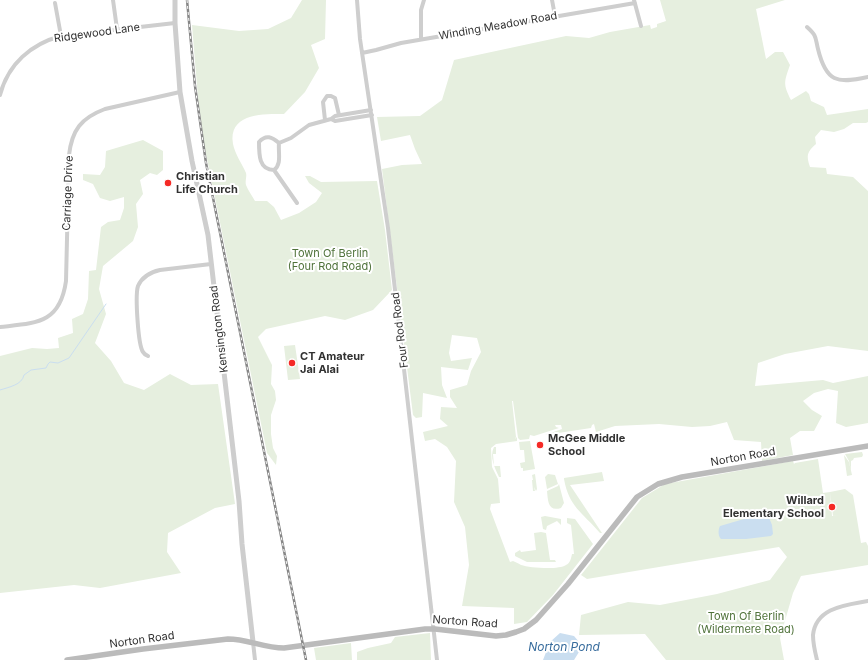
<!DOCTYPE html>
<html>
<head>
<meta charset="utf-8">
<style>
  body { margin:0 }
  canvas { display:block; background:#fff }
</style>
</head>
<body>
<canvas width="868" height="660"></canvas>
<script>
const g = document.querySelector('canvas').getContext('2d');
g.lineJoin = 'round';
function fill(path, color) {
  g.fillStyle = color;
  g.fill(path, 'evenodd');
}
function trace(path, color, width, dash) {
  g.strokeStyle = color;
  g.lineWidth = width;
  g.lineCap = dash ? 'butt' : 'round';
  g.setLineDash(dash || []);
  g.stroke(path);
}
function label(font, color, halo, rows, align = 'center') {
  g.font = font + ' Inter,sans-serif';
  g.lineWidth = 4;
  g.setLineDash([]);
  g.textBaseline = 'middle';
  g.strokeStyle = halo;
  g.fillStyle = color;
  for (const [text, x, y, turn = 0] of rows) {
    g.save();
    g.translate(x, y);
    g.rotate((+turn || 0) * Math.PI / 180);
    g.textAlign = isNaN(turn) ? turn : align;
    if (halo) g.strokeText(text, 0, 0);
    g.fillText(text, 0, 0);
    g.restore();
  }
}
fill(new Path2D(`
  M302,0H326L325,39L311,45L319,68L305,92L284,114C263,114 228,113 233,144C235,154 242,164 246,173C247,176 245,181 246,185C248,190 252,196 255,201H267L274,207L281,220L299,213L316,202L322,193L309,183L305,176H310L321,182L377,181L385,230L392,290L373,310L345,320L325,316L266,329L258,337L272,365L271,384L275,391L276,400L271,415V434L273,448L277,456L276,465L267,453L204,144L198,98L192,25L239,31L268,29L291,18Z
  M660,0H785L756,9L766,59L775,52H783L790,65C784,82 783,84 791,100L806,91L809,94L811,101L824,107L827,115L868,109V122L866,123H853L844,129L834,132L821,130L815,137L816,144C807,152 806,155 810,167L826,168L827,174L853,177L868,191V351L828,346L785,354L758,363L755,386L823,380L833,383L868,376V423L846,427L836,423L838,391L828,389L814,393L803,401L812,410L822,416L814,431H800L790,438L793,455L762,461L761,442L734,440L727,422L710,426L692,427L659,424L615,426L596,432L594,424L592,425L591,428L545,435L562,429L561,425H555L556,427L559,428L534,436L530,435L529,439L520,440L518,438L513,401H512L516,437L515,439L517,437V441L496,444L491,448L492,467L498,479L500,503L491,504L490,509L510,562L513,561C516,562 519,564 521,565C530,568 559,570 566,565C570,563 571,559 572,554H574L571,525L567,523V518L575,519L593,544L553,595L527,622L514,624V608L462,606L469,565L465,527L454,502L456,461L447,447L435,439L425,441L423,432L448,426L440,419L441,407L457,408L450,397V390L467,385L471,371L481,352L477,338L452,335L449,353L451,361L472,358L468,370L441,367L442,385L447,398L423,393L422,417L416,418L413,415L382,169L402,165L422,164L415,149L410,135L381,141L377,117L420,116L442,100L454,60L566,36L589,38L610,32L650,25L651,29L657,27V24L666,21Z
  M143,140L163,151V170L157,175L150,173L140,180L143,194L136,204L138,227L133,241L103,266L99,289L106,314L95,343L111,361L124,383L144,390L170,374L191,385L218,384L235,504L215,508L168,533L167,552L181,573L100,588L74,585L0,593V356L32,348L47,349L59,348L58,338L73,333L72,319L83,314L88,299L89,271L96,270L101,227L108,222L120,220L124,208V197L110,201L100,198L93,184L83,180V174L100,175L105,167L106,151Z
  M295,345L300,379L288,380L284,346Z
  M530,441L535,469L523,471V468H521L520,463L525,462L524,450H520L519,442Z
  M494,447H496V454H493L494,466H500L501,477H499C495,468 489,457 494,447Z
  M862,452L863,455L862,457L854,458L853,460L851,461V470L849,461L845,454Z
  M844,455L849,462L852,475L847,476Z
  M818,459L823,493L830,492L832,516L840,515L833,516L830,492L845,489L853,495L861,543L866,542L868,546V565L801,576L793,593L780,638L784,660H666L645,634L579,635L581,615L628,602L660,605L717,594L770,580L787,557L779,547L587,579L581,575L642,498L665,484L793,461L794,464L795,463Z
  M602,472L604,481L570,485L602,533H600C582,512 569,507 564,479V478Z
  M535,474L537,489L536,491L534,487L535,491H533L532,480H533L532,475Z
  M548,474L555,475L558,484L547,489L545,477Z
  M559,484L564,503L561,508C548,512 548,501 547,491L558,486Z
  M545,516L561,519V525L557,521L547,526L546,530L543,529L541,517Z
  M541,532L546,533L550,560H555L556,562H527L515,556V553L520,550L521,552L536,550L534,533Z
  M430,633L431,660H357V652L368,648L391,643L395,637Z
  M351,643L352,660H316L314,648Z`), '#e6efdf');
fill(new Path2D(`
  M768,515L772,525L773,534L771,536L746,539H721C718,536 718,530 720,526L744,519Z
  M560,633L574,636L580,643L579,652L574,660H543L550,642Z`), '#cadef0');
trace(new Path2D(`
  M0,390C9,387 22,385 24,375L31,370L46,368L48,364L50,362L58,363L69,358L106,304`), '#cadef0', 1);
trace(new Path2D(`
  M113,0L117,29
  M357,0L360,39L388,228L437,660
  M552,0L555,16
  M634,0L641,26
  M55,3L61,36
  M807,27C817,36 815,37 818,49C826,82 837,84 868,77
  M421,39V10L424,0
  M362,53L376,50L401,43L635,3
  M0,95C8,64 31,44 61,36L175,23
  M371,110L335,116L331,119L335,121L372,115
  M325,120L323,102L327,96H331L335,98L339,115
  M279,143C278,153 282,164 274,170C259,170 259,155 259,142C266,134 272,137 279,143L291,138L309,125L331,119
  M274,170L297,203
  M0,327C36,323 60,324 66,281L69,155C72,130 81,118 105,109L180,92
  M148,356C146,355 144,354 143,352C138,345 135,295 138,286C142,277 151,272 160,270L211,264
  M253,642L255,660
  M817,660C815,652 813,643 813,635C816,607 847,605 868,601`), '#cecece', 4);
trace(new Path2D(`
  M175,0V23L180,92L192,161L208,235L239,501L242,544L253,642`), '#cecece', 5);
trace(new Path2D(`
  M67,660L143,649L228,639C247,639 264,648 284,648L425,629H435L496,636L506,635L516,632L524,629L536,620L568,584L637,497L658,484L682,477L868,446`), '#bbb', 5.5);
const rail = new Path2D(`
  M187,0L195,86L206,163L306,660`);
trace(rail, '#868686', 2.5);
trace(rail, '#fff', 1, [3]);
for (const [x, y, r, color] of [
  [168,183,4,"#f52a26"],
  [292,363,4,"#f52a26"],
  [540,445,4,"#f52a26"],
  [832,507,4,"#f52a26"]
]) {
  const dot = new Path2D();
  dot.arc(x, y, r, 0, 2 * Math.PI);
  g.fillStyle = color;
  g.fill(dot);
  trace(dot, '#fff', 1.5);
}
label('11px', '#313131', '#fff', [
  ["Winding Meadow Road",498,26,-10],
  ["Ridgewood Lane",97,33,-8],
  ["Carriage Drive",68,193,-88],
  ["Kensington Road",219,329,-97],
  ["Four Rod Road",400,330,-97],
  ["Norton Road",743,457,-10],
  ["Norton Road",465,622,4],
  ["Norton Road",142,640,-8]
]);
label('bold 11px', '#313131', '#fff', [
  ["Christian",176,177],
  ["Life Church",176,190],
  ["CT Amateur",300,357],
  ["Jai Alai",300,370],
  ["McGee Middle",548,439],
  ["School",548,452],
  ["Willard",824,501,"right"],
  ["Elementary School",824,514,"right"]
], 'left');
label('11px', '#4f723a', '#fff', [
  ["Town Of Berlin",330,254],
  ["(Four Rod Road)",330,267],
  ["Town Of Berlin",746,617],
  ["(Wildermere Road)",746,630]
]);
label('italic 12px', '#366b9c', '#fff', [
  ["Norton Pond",564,647]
]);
</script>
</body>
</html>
